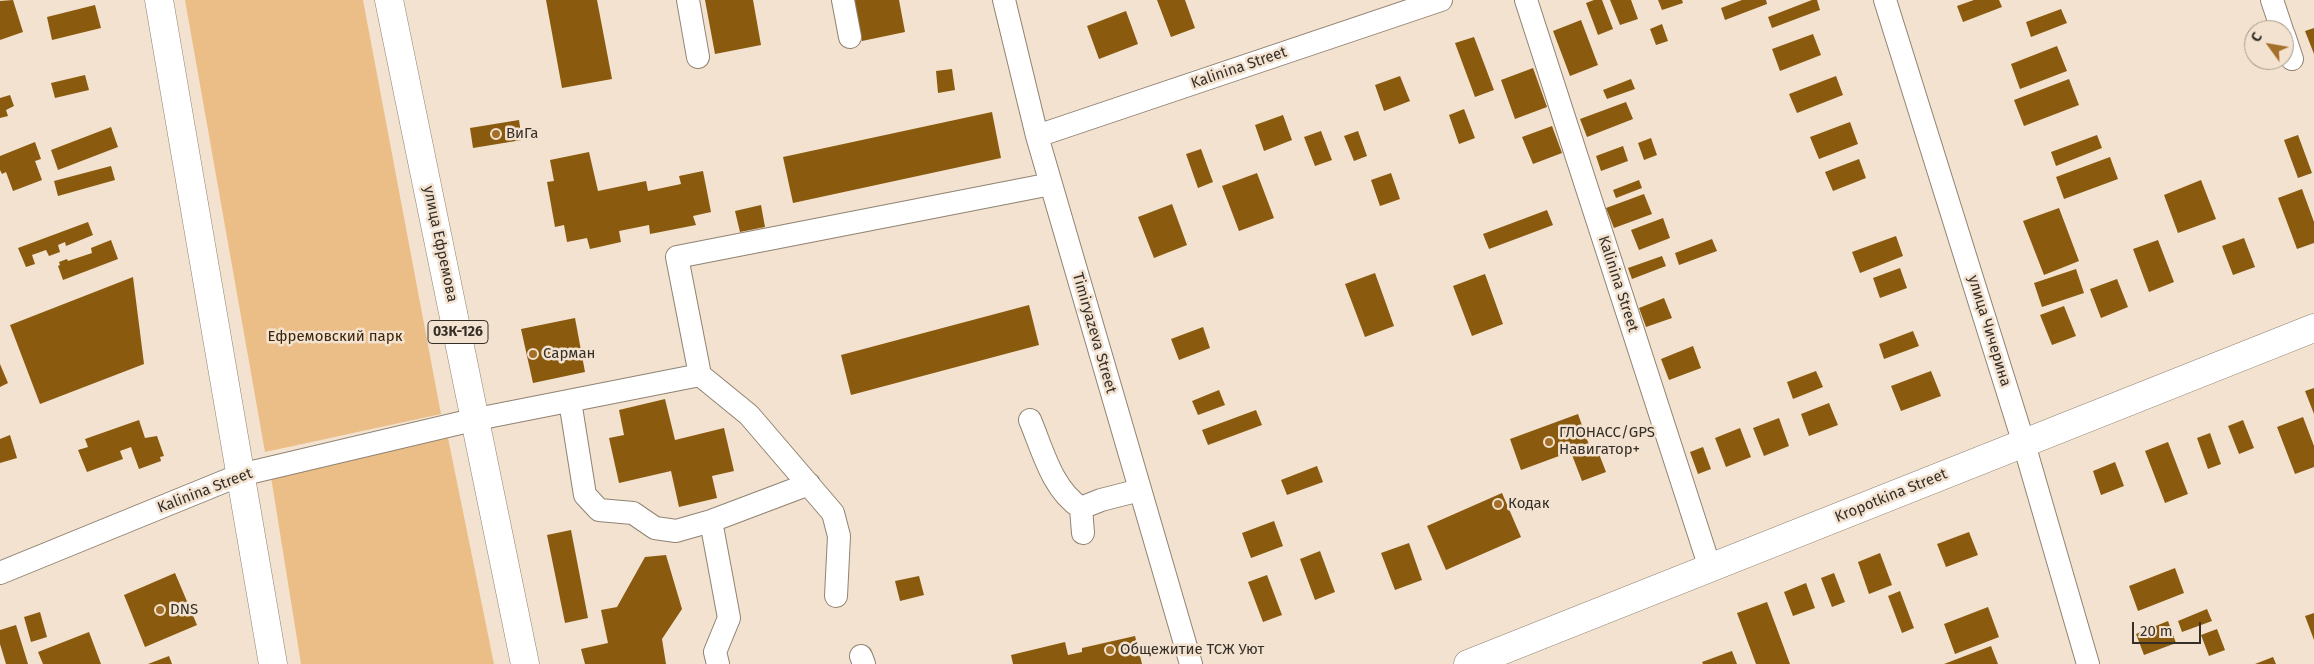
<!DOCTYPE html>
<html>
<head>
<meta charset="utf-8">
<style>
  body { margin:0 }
  #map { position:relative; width:2314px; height:664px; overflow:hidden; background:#f2e2cf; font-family:"Fira Sans",sans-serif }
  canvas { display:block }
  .north { position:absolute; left:2244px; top:20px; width:50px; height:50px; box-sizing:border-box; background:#f2e2cf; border:1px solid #a69a8c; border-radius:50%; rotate:302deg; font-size:14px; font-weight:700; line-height:20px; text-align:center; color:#352f28 }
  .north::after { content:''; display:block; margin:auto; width:18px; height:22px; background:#a47029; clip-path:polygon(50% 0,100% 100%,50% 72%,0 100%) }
  .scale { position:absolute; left:2132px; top:622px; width:69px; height:22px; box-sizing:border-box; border:2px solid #352f28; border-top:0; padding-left:6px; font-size:15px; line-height:18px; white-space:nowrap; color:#352f28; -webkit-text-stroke:4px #f2e2cf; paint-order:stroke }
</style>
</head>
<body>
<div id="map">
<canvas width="2314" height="664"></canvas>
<div class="north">С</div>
<div class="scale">20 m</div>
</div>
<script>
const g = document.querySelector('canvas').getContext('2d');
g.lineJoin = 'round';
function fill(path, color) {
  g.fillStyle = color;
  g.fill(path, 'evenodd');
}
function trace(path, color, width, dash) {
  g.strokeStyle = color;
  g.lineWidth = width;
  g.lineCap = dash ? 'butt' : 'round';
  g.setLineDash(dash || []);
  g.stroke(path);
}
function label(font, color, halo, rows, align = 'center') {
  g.font = font + ' "Fira Sans",sans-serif';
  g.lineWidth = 5;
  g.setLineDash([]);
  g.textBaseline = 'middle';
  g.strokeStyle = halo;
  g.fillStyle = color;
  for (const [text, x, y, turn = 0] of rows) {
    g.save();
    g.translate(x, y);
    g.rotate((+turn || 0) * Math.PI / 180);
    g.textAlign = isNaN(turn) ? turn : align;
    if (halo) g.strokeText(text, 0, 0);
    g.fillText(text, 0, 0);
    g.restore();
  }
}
fill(new Path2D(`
  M185,0H363L441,414L265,452Z
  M448,438L494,664H301L271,477Z`), '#ecbe87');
fill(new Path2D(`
  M13,0L23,32L0,40V1Z
  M546,0H597L612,79L562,88Z
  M705,0H753L761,45L715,54Z
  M854,0H899L905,32L862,41Z
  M1157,0H1185L1195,28L1171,37Z
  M1594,0H1602L1613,29L1598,35L1586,3Z
  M1610,0H1631L1638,19L1620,25Z
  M1658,0H1682L1683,3L1662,10Z
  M1742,0H1766L1767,4L1725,20L1721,8Z
  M1812,0H1817L1820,10L1772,28L1768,17Z
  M1974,0H1999L2002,7L1963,22L1957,6Z
  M95,5L101,28L52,40L47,17Z
  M2061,9L2067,23L2031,37L2026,22Z
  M1126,11L1138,44L1099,59L1087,26Z
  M1581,20L1598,65L1570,76L1553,31Z
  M1662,24L1668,41L1656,45L1650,29Z
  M2314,28V54L2305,31Z
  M1813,34L1821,55L1780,71L1772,49Z
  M1474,37L1494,90L1475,97L1455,43Z
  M2057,46L2067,71L2020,89L2011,64Z
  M1533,68L1547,107L1515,119L1501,80Z
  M952,69L955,90L938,93L936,71Z
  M85,75L89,90L55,98L51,83Z
  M1400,76L1410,101L1384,111L1375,85Z
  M1836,76L1843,95L1797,113L1789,94Z
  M1631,79L1635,89L1607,99L1603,90Z
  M2069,79L2079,105L2024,126L2014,100Z
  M10,95L14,106L6,110L8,116L0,118V98Z
  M1626,102L1633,119L1587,137L1580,119Z
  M1464,109L1475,138L1459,144L1449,115Z
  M992,112L1001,158L793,203L783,157Z
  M1283,115L1292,140L1264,151L1255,125Z
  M519,120L522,140L473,148L470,128Z
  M1850,122L1858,144L1819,159L1810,137Z
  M1552,126L1562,153L1533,164L1522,137Z
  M111,127L118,147L58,170L51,150Z
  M1321,131L1332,160L1315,166L1304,137Z
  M1358,131L1367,156L1354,161L1344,136Z
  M2097,135L2102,148L2056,166L2051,152Z
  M2298,135L2312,173L2298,178L2284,140Z
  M1651,138L1657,155L1644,160L1638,143Z
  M35,142L41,159L35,161L42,180L13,191L6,172L2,174L0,170V156Z
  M1623,146L1628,161L1601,171L1596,156Z
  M1201,149L1213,182L1198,188L1186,154Z
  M589,152L598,191L646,181L648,191L681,184L679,176L703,171L711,212L693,216L696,225L650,234L649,225L619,231L621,242L590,249L587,238L567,242L564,225L555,227L547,182L554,181L550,160Z
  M2110,157L2118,179L2064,199L2056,177Z
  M1859,159L1866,178L1833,191L1825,172Z
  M111,166L115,180L58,196L54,181Z
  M1257,173L1274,218L1239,231L1222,186Z
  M1391,173L1400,199L1380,206L1371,180Z
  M1639,180L1642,188L1616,198L1613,190Z
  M2201,180L2216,219L2178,233L2164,195Z
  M2302,189L2314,222V243L2297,249L2278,198Z
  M1644,194L1652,214L1614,228L1606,208Z
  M1172,204L1187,245L1154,258L1138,217Z
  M761,205L765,227L740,232L735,211Z
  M2059,208L2079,261L2044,275L2023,221Z
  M1547,210L1553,225L1489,249L1483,234Z
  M1663,218L1670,238L1639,250L1631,230Z
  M88,222L93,235L66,246L65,242L58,245L60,252L49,256L46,250L32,255L35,264L26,267L18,248Z
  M1896,236L1903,256L1860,273L1852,252Z
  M2244,238L2255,267L2233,275L2222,246Z
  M1712,239L1717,251L1679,265L1675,253Z
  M111,240L118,259L63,280L58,266L60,265L59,262L67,259L68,261L92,253L91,248Z
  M2158,240L2174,282L2149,292L2133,249Z
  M1662,256L1666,266L1632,279L1628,268Z
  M1900,268L1907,288L1880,298L1873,278Z
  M2076,269L2084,293L2042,307L2034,283Z
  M1375,273L1394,326L1365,337L1345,284Z
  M1485,274L1503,324L1472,336L1453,286Z
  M133,277L144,364L40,404L10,325Z
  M2117,279L2128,307L2101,318L2090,289Z
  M1664,298L1672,318L1646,327L1639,308Z
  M1029,305L1039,345L851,395L841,355Z
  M2064,306L2076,336L2052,345L2040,315Z
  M575,318L585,372L533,383L521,329Z
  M1203,327L1210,348L1179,360L1171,339Z
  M1913,331L1919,346L1884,359L1879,344Z
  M1693,346L1701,368L1669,380L1661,359Z
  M0,364L8,383L0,387Z
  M1816,371L1823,387L1793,399L1787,382Z
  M1931,371L1941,396L1901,411L1891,386Z
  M2314,388V414L2305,391Z
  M1219,390L1225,405L1198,415L1192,401Z
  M665,399L675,440L724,428L734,471L712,476L717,498L679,507L671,471L619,483L609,438L624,435L619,410Z
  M1829,403L1838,425L1809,436L1801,414Z
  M1256,410L1262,425L1208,445L1202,430Z
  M1578,414L1589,445L1521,470L1510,439Z
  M2303,417L2314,446V467L2295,474L2277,427Z
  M1779,418L1789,446L1764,456L1753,428Z
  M139,420L145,438L157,436L164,456L160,457L161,461L139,469L131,447L120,451L123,459L87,472L78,450L88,447L85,439Z
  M2243,420L2254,448L2239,454L2228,426Z
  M1740,428L1751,457L1726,467L1715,438Z
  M2210,433L2221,464L2208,469L2197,438Z
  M10,435L17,458L0,463V439Z
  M2168,442L2188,494L2165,503L2145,451Z
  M1596,446L1606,472L1582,481L1572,455Z
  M1703,447L1711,469L1698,474L1690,452Z
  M2115,462L2124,486L2101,495L2093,471Z
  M1317,466L1323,482L1287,495L1281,480Z
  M1502,493L1521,537L1446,570L1427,526Z
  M1274,521L1283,546L1251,558L1242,533Z
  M571,530L588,618L565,623L547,535Z
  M1969,532L1978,555L1946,567L1937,544Z
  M1409,543L1422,580L1395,590L1381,553Z
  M1320,551L1335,592L1315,600L1300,559Z
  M1880,553L1892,585L1869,594L1858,562Z
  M666,555L682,609L662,639L666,664H585L581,649L608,643L601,610L617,607L645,557Z
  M2175,568L2184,593L2138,611L2129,586Z
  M175,573L197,625L145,647L124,595Z
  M1834,573L1845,602L1832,607L1821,578Z
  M1267,575L1282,615L1263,622L1248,582Z
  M919,576L924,595L900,601L895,581Z
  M1806,583L1815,608L1793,616L1784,592Z
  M1900,591L1914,628L1902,633L1888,596Z
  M1767,602L1790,664H1756L1737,613Z
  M1988,607L1999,637L1955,654L1944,624Z
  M2207,609L2212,621L2182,632L2178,621Z
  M40,612L47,637L31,642L24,617Z
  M2314,613V640L2305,616Z
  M2168,621L2176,643L2144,655L2136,634Z
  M16,625L28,664H6L0,644V630Z
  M2217,629L2225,650L2209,656L2201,635Z
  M89,632L101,664H43L38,652Z
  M1135,636L1142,664H1013L1011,655L1065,642L1068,655L1082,652V648Z
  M1991,646L1998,664H1944Z
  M1732,651L1737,664H1703L1702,662Z
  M169,656L172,664H148Z
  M2273,657L2276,664H2255Z`), '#8a5a0e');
const minor = new Path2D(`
  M688,0L698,57
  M843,0L850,37
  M1004,0L1037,136L1191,664
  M1526,0L1710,568
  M1885,0L2024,444L2088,664
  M2272,0L2282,30
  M2284,35L2292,59
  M1037,136L1441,0
  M700,375L749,415L833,513L839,536L836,596
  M570,401L585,495L599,510L633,513L655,528L676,531L711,521L809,484
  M1030,420C1043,451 1052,489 1081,508
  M711,521L729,618L715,652L718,664
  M1083,533L1081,508L1101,500L1140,490
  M0,573L240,475L477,419L700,375L677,257L1051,184
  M861,656L864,664`);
const major = new Path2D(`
  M159,0L273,664
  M389,0L525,664
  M1468,664L2314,328`);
trace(minor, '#918372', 24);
trace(major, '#918372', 29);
trace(minor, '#fff', 22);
trace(major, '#fff', 28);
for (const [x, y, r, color] of [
  [496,134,5,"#a47029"],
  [533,354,5,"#a47029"],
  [1549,442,5,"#a47029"],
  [1498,504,5,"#a47029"],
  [160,610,5,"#a47029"],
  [1110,650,5,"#a47029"]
]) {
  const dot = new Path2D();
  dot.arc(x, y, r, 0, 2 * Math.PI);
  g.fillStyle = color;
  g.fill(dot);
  trace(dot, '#f2e2cf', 2);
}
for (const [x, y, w] of [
  [458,332,60]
]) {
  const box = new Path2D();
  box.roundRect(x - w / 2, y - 11.5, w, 23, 4);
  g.fillStyle = '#f2e2cf';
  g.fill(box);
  trace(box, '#352f28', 1);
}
label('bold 14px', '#352f28', null, [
  ["03К-126",458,332]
]);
label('15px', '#352f28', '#f2e2cf', [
  ["Kalinina Street",1239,68,-19],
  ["улица Ефремова",440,244,78],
  ["Kalinina Street",1618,284,72],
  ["улица Чичерина",1989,331,73],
  ["Timiryazeva Street",1094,333,74],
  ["Kalinina Street",205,491,-21],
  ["Kropotkina Street",1891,496,-22]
]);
label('15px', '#352f28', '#f2e2cf', [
  ["ВиГа",506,134],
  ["Сарман",543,354],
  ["ГЛОНАСС/GPS",1559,433],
  ["Навигатор+",1559,450],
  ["Кодак",1508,504],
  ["DNS",170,610],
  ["Общежитие ТСЖ Уют",1120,650]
], 'left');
label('15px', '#3c2609', '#f2e2cf', [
  ["Ефремовский парк",335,337]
]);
</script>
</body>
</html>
